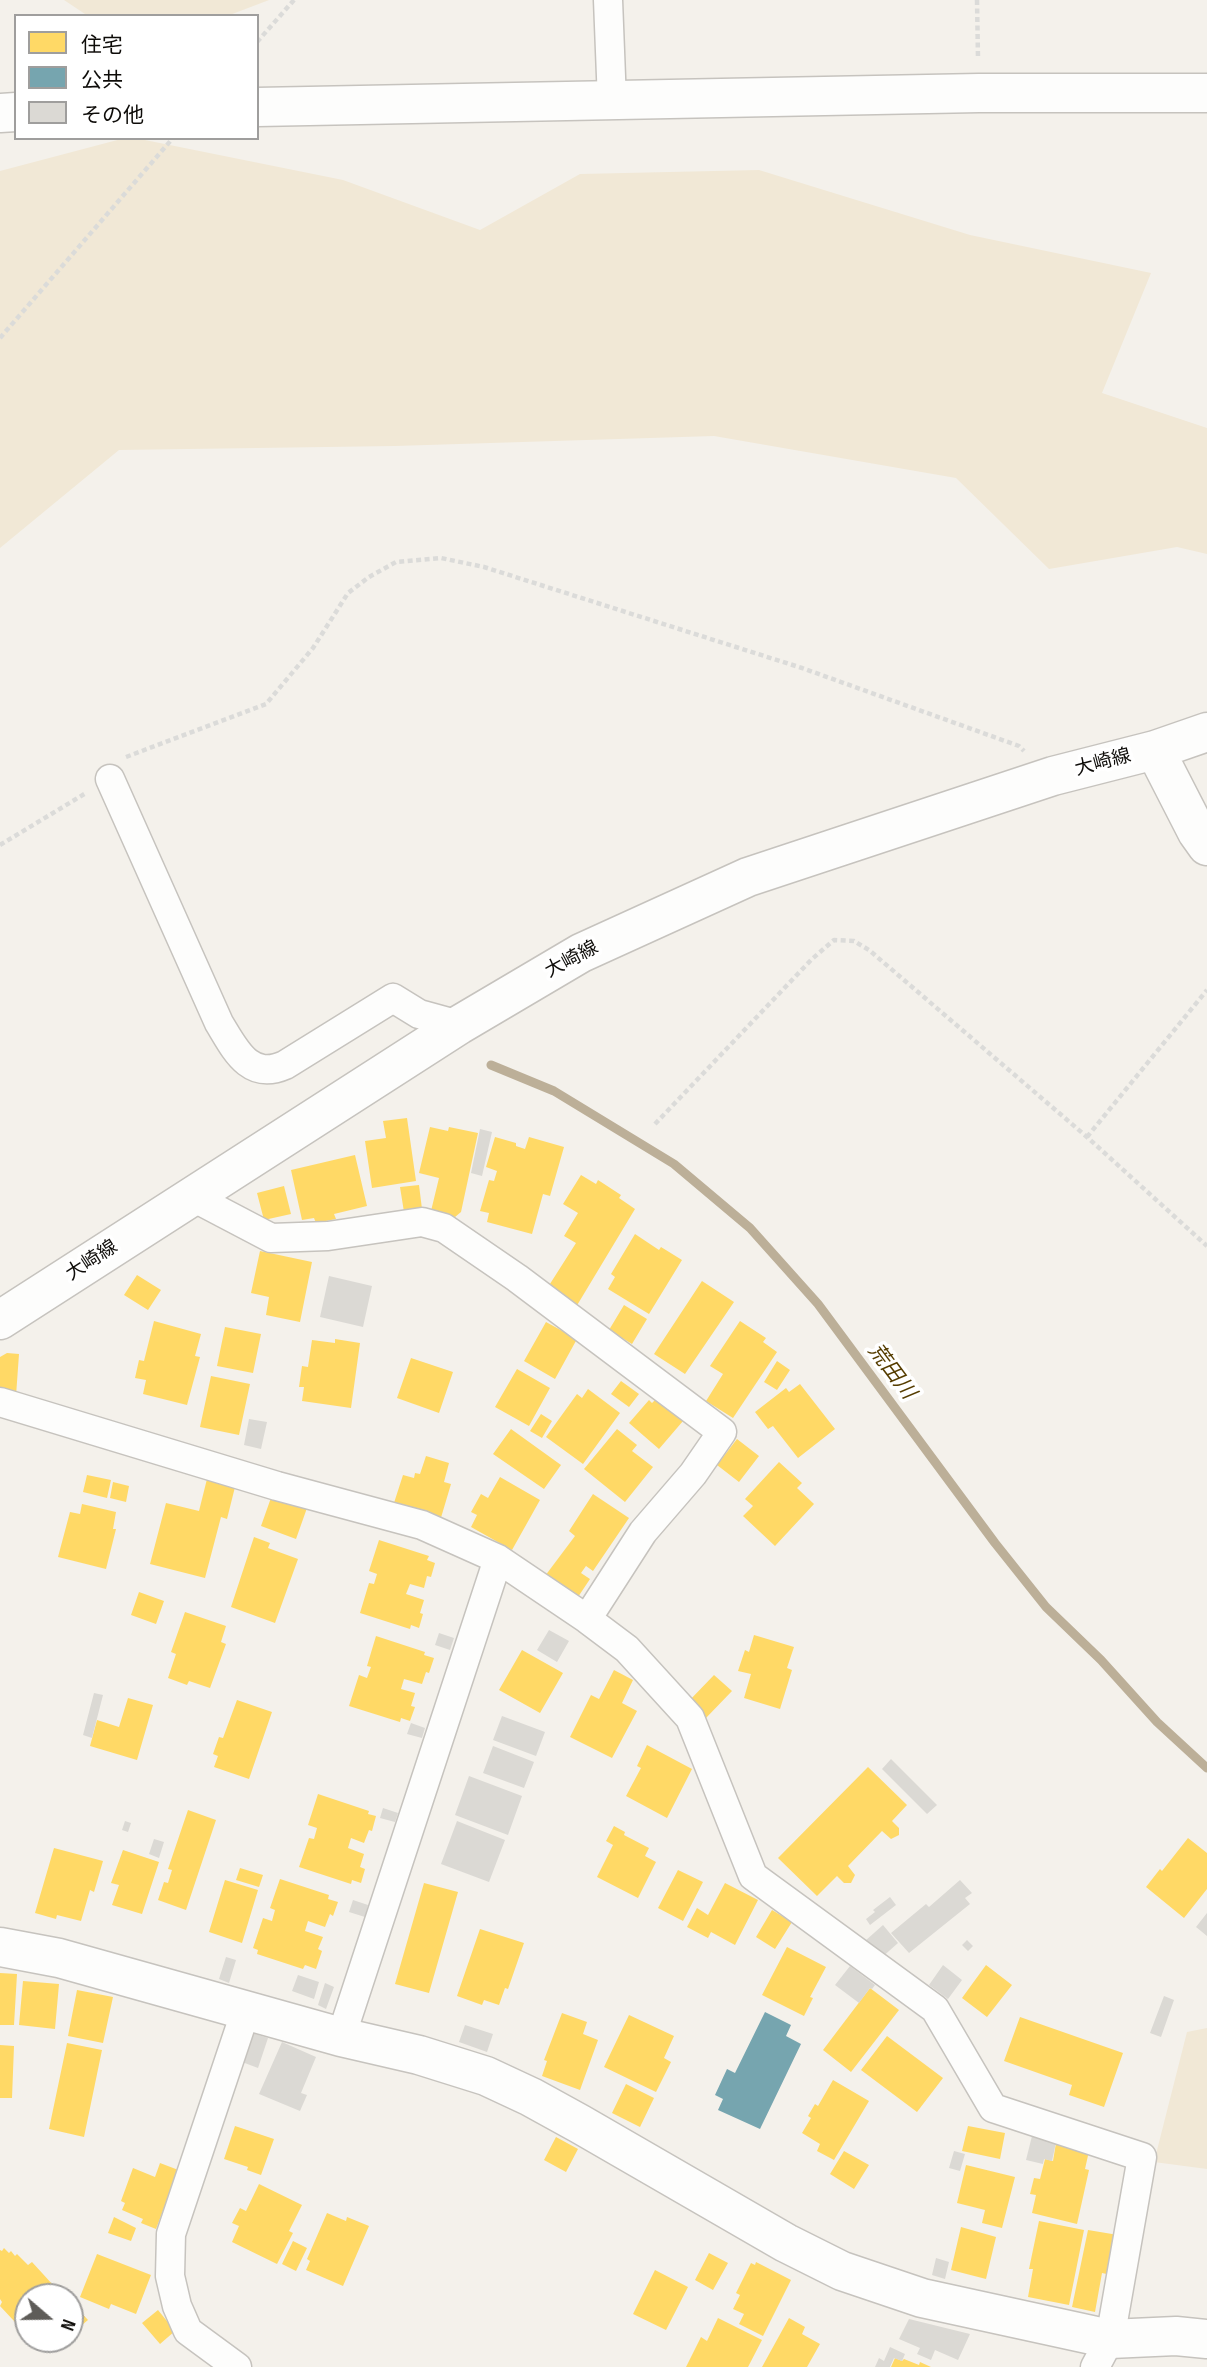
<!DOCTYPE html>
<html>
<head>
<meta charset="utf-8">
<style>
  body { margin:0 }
  #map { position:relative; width:1207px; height:2367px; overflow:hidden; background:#f4f1eb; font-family:"Sofia Sans Condensed","Noto Sans JP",sans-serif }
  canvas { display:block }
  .legend { position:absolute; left:14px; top:14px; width:245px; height:126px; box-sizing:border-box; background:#fff; border:2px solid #9f9e9d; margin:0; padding:9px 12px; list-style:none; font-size:21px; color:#0e0c09 }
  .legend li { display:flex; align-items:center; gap:14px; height:35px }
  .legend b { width:35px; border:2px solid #9f9e9d }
  .north { position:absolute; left:14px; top:2283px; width:70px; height:70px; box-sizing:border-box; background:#fff; border:2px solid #9f9e9d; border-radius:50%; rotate:110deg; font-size:19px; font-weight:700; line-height:28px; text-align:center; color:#0e0c09 }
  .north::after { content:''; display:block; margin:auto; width:24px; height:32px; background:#5e5c58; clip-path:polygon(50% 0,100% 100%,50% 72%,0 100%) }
</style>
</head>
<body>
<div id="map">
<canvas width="1207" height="2367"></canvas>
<ul class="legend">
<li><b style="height:19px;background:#ffd966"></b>住宅</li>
<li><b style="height:19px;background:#76a5af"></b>公共</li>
<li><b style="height:19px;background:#dbd9d4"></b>その他</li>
</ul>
<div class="north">N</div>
</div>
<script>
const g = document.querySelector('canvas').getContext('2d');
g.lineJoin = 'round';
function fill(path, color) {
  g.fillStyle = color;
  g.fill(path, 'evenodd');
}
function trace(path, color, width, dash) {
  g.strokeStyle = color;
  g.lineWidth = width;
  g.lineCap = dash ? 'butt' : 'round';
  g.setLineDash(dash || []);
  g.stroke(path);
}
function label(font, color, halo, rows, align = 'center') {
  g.font = font + ' "Sofia Sans Condensed","Noto Sans JP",sans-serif';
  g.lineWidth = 7;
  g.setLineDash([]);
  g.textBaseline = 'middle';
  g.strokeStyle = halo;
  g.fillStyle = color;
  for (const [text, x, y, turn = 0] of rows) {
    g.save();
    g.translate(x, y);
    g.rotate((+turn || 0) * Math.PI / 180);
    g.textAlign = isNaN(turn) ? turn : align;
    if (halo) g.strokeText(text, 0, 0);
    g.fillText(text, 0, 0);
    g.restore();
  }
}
fill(new Path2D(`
  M64,0H269L227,16H88Z
  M125,138H135L343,180L480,230L580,174L759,170L970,235L1151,273L1102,393L1207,428V554L1177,547L1049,569L956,478L714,436L395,446L119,450L0,548V171Z
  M1207,2028V2169L1154,2162L1187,2032Z`), '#f1e8d6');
fill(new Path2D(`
  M407,1118L416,1181L372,1188L365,1141L386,1138L383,1121Z
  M430,1127L448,1131L449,1127L478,1133L461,1212L455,1217L431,1211L439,1178L419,1173Z
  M495,1137L516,1143V1146L525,1149L529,1137L564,1147L550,1196L543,1194L532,1234L487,1222L489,1213L480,1211L489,1180L494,1181L497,1171L486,1167Z
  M355,1155L367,1206L334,1214L336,1219L316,1223L314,1218L302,1220L291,1170Z
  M581,1175L596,1184L598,1180L621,1195L619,1198L635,1209L576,1307L548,1287L576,1243L564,1236L578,1213L563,1204Z
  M419,1185L422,1209L404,1212L400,1187Z
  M284,1186L291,1214L264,1220L257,1193Z
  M635,1234L659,1250L661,1247L682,1260L649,1314L608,1289L615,1277L611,1274Z
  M260,1251L312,1262L300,1322L266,1315L269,1297L251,1293Z
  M137,1275L161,1290L148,1310L124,1295Z
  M702,1281L734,1302L685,1374L654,1354Z
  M624,1305L647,1319L632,1344L609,1330Z
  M154,1321L201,1334L195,1356L200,1357L187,1405L143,1394L146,1380L135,1378L139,1360L144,1361Z
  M740,1321L766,1338L763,1342L777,1352L733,1418L706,1401L723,1374L710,1366Z
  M546,1322L577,1339L555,1379L524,1361Z
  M225,1327L261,1334L253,1373L217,1366Z
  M335,1339L360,1343L351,1408L302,1401L304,1387H299L302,1366L308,1367L312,1340L335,1343Z
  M7,1353L19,1354L16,1396L0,1392V1357Z
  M411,1358L453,1372L439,1413L397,1398Z
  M777,1361L790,1370L777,1390L764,1382Z
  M517,1369L550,1388L529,1426L495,1407Z
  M211,1376L250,1384L239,1435L200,1427Z
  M621,1381L639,1394L629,1407L611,1394Z
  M800,1384L835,1429L798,1458L773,1426L768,1429L755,1412L786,1388L789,1392Z
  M588,1389L620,1413L583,1464L546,1437L577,1394L582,1398Z
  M657,1398L683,1421L659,1449L629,1423L649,1400L652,1403Z
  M541,1414L552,1421L542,1438L530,1431Z
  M511,1429L561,1465L544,1489L493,1454Z
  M617,1429L637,1445L632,1451L653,1467L625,1502L584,1469Z
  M737,1439L759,1456L739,1482L717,1465Z
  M426,1456L449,1463L444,1482L451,1484L440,1521L393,1506L403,1475L414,1478L415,1473L420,1474Z
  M779,1462L802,1483L797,1488L814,1504L775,1546L743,1516L753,1506L745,1499Z
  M87,1475L111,1480L107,1498L83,1492Z
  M208,1475L236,1483L227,1519L221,1517L205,1578L150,1564L166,1503L199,1511Z
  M500,1477L540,1500L512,1550L471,1527L477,1515L471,1512L481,1494L488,1498Z
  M113,1482L129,1486L126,1502L110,1498Z
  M593,1494L629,1518L593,1571L586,1566L581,1573L590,1579L578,1597L545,1576L575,1536L569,1531Z
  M272,1495L307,1508L296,1539L261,1526Z
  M82,1504L116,1512L113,1529H116L106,1569L58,1557L70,1512L80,1514Z
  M254,1537L270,1543L268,1548L298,1559L275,1623L231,1607Z
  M379,1540L429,1556L427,1560L435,1563L431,1577L427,1576L424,1588L410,1584L406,1594L424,1600L420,1613L423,1614L419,1628L411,1625L410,1629L360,1613L369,1583L374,1584L377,1574L369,1571Z
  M139,1592L164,1601L156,1624L131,1615Z
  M185,1612L226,1626L221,1642L226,1644L210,1688L189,1681L187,1685L168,1678L176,1654L171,1652Z
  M754,1635L794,1647L787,1668L792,1670L780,1709L744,1698L751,1674L738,1671L745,1650L749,1652Z
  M376,1636L425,1652L424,1655L434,1658L429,1673L426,1672L422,1684L404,1679L401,1689L415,1693L411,1706L415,1707L410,1721L401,1718L400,1722L349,1706L359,1675L367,1678L371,1667L367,1666Z
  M522,1650L563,1673L540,1713L499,1690Z
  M614,1670L633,1680L622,1703L637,1711L612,1758L570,1737L591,1695L599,1699Z
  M714,1675L732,1691L705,1719L687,1703Z
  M128,1698L153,1705L137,1760L90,1746L97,1720L119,1727Z
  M237,1700L272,1712L249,1779L214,1767L218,1756L213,1754L219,1737L223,1738Z
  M647,1745L692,1769L667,1818L626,1796L641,1768L637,1766Z
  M868,1767L907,1805L892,1821L899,1828V1835L891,1839L882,1831L848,1866L855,1875L851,1883H844L837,1876L817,1896L778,1858Z
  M318,1794L369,1811L368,1814L376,1816L372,1831L369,1830L364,1843L351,1838L348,1848L364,1854L360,1867L365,1869L361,1883L352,1880L351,1884L299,1867L309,1838L314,1839L317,1828L308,1825Z
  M188,1810L216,1820L186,1910L158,1900L164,1882L168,1883L172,1870L168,1869Z
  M614,1826L625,1832L624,1835L649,1848L645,1856L656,1862L638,1898L597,1877L613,1845L606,1841Z
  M1188,1838L1207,1853V1889L1184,1918L1146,1887L1160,1869L1162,1871Z
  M54,1848L103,1861L94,1892L90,1890L81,1921L57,1915L56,1919L35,1913Z
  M123,1850L159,1862L142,1914L112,1905L119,1885L111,1883Z
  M240,1868L263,1875L259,1887L236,1880Z
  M678,1870L703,1882L683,1921L658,1908Z
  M280,1879L329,1895L328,1899L338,1902L333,1916L330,1914L325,1927L308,1921L305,1931L323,1937L318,1949L322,1951L316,1969L305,1965L303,1969L257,1954L258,1950L253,1948L263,1918L272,1921L275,1910L270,1908Z
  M225,1880L258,1890L242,1943L209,1932Z
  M424,1883L458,1892L429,1993L395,1984Z
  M725,1883L758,1900L735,1945L711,1932L708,1938L687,1927L697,1908L708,1915Z
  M772,1910L792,1922L775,1949L756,1937Z
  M480,1929L524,1943L508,1989L505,1988L499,2005L484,2000L482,2005L457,1996Z
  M787,1947L826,1967L810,1997L813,1998L804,2016L762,1995Z
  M986,1965L1012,1985L987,2017L962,1998Z
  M0,1973L17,1974L14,2025H0Z
  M23,1981L59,1984L55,2029L19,2025Z
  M870,1988L899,2010L851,2072L823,2050Z
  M77,1990L113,1997L103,2043L68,2036Z
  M562,2013L587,2022L583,2034L598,2040L580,2090L542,2076L547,2061L544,2060Z
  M629,2015L674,2036L664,2058L671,2062L656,2092L604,2067Z
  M1020,2017L1123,2053L1104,2107L1069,2095L1072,2085L1004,2061Z
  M887,2036L943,2078L917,2112L861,2070Z
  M67,2043L102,2050L84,2137L49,2129Z
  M0,2045L14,2046L12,2098H0Z
  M833,2080L869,2101L834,2160L817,2151L820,2144L802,2133L811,2118L808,2116L815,2104L818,2106Z
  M626,2084L654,2098L640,2127L612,2113Z
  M235,2126L274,2139L261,2175L247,2170L248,2167L224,2159Z
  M968,2126L1005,2133L1000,2159L962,2151Z
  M556,2137L578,2149L566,2172L544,2160Z
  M1056,2143L1089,2151L1085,2169L1089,2170L1077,2224L1032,2213L1036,2195L1030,2194L1034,2178L1040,2179L1045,2159L1053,2161Z
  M844,2151L869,2165L854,2189L830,2174Z
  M160,2163L181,2171L174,2192L171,2190L156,2229L141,2223L143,2219L122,2210L125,2203L121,2201L133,2168L155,2177Z
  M966,2165L1015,2177L1002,2228L982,2223L985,2210L957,2203Z
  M259,2184L302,2205L289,2231L293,2233L277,2264L232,2242L239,2226L232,2223L240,2208L246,2211Z
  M327,2213L346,2221L347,2217L369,2226L343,2286L306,2270L310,2261L307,2259Z
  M114,2217L136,2228L131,2241L108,2233Z
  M1039,2221L1084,2230L1069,2305L1028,2297L1033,2269H1029Z
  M961,2227L996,2237L986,2279L951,2270Z
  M1088,2230L1124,2236L1116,2276L1102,2273L1095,2312L1072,2307Z
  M293,2241L307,2248L296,2271L282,2264Z
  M4,2248L9,2253L11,2251L15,2256L17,2254L28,2265L32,2262L64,2297H28V2336L0,2306L2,2302L0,2299V2250L2,2251Z
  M709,2253L728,2263L713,2290L695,2280Z
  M97,2254L151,2275L136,2314L111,2304L109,2309L80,2297Z
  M756,2262L791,2280L763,2336L739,2324L744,2314L733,2309L740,2295L736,2293L751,2263L755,2265Z
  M655,2270L688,2287L666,2330L633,2314Z
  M70,2304L76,2310L77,2308L88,2320L70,2335Z
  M158,2310L175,2331L160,2344L142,2323Z
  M718,2318L762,2340L748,2367H686L701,2337L707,2341Z
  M789,2318L805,2327L802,2334L820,2344L807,2367H762Z
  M895,2358L902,2361L904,2359L919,2365L920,2362L931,2367H891Z`), '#ffd966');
fill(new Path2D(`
  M765,2012L791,2025L786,2036L801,2044L760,2129L718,2110L723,2099L715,2095L727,2069L735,2073Z`), '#76a5af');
trace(new Path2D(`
  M491,1065L554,1091L674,1164L750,1228L818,1304L995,1543L1046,1607L1101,1660L1157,1722L1207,1768`), '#bcaf98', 9);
fill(new Path2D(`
  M480,1129L492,1132L482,1176L471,1173Z
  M329,1276L372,1286L363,1327L320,1317Z
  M249,1419L267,1422L261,1449L244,1445Z
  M549,1630L569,1641L557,1662L537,1650Z
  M439,1633L454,1638L450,1650L435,1645Z
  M94,1693L103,1695L92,1738L83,1735Z
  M502,1716L545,1732L536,1756L493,1740Z
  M411,1723L425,1728L422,1738L407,1734Z
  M493,1746L534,1762L524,1788L483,1773Z
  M891,1759L937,1805L927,1814L882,1769Z
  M469,1776L522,1796L508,1835L455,1815Z
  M383,1808L398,1813L395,1822L380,1818Z
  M125,1821L131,1823L128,1832L122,1830Z
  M457,1821L505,1840L489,1882L441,1864Z
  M154,1839L164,1842L159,1858L149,1854Z
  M960,1880L972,1893L965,1898L970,1904L909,1953L891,1933L926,1904L929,1907Z
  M890,1897L896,1905L870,1925L866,1919L875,1912L873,1910Z
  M353,1900L368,1905L365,1917L349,1912Z
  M1207,1913V1936L1196,1927Z
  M883,1925L898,1943L880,1959L865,1941Z
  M967,1940L973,1946L968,1951L962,1945Z
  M226,1957L236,1960L229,1983L219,1979Z
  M943,1965L962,1980L948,1999L929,1985Z
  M850,1966L875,1985L872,1989L870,1988L859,2003L835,1985Z
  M298,1975L319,1982L314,1999L292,1991Z
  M325,1983L334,1987L326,2009L318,2005Z
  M1164,1996L1174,2000L1161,2037L1150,2033Z
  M465,2025L493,2034L487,2052L459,2042Z
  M252,2033L268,2038L258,2068L242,2062Z
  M282,2042L316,2057L301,2093L307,2095L300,2111L259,2094Z
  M1033,2132L1057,2138L1052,2161L1044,2159L1043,2164L1026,2160Z
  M954,2151L965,2154L960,2171L949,2168Z
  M936,2258L949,2262L945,2279L932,2275Z
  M909,2319L970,2334L958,2360L935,2350L931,2360L917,2354L920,2348L899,2339Z
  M890,2347L905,2354L902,2361L894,2358L890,2367H875L879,2358L884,2361Z`), '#dbd9d4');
const street = new Path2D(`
  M608,0L612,102
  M110,779L219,1023C235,1049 249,1081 285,1065L393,998L419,1014L459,1025
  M191,1196L271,1238L328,1236L422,1222L444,1228L517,1278L722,1432L693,1474L643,1532L587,1619
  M0,1402L277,1486L422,1525L498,1559L587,1619L627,1649L690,1718L753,1876L935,2009L993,2108L1142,2157L1110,2339L1095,2367
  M341,2037L498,1559
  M237,2367L188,2331L177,2306L170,2276L171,2234L246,2010`);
const secondary = new Path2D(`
  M257,107L979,93H1207
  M0,113L16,112
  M1155,750L1197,832L1207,846
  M0,1320L459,1025L581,953L748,877L1053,776L1155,750L1207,732
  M0,1947L59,1958L341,2037L419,2055L486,2076L531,2097L580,2124L786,2243L842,2271L922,2298L1110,2339L1176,2336L1207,2339`);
trace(street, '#c6c3be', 31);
trace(secondary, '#c6c3be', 41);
trace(new Path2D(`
  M977,0L978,58
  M257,42L294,0
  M0,338L173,138
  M126,757L266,704L313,648L348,593L369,577L396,562L441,558L484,567L802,668L1019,746L1024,751
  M0,845L86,793
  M655,1124L812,959L834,940L854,941L869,950L1087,1137L1207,1246
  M1087,1137L1207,990`), '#dbdbd9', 4.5, [5, 3.5]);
trace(street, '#fdfdfc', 28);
trace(secondary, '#fdfdfc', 38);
label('19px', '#0e0c09', '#fff', [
  ["大崎線",1103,763,-15],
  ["大崎線",572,960,-28],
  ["大崎線",92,1261,-33]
]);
label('italic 21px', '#563d00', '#fff', [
  ["荒田川",891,1372,53]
]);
</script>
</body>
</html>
